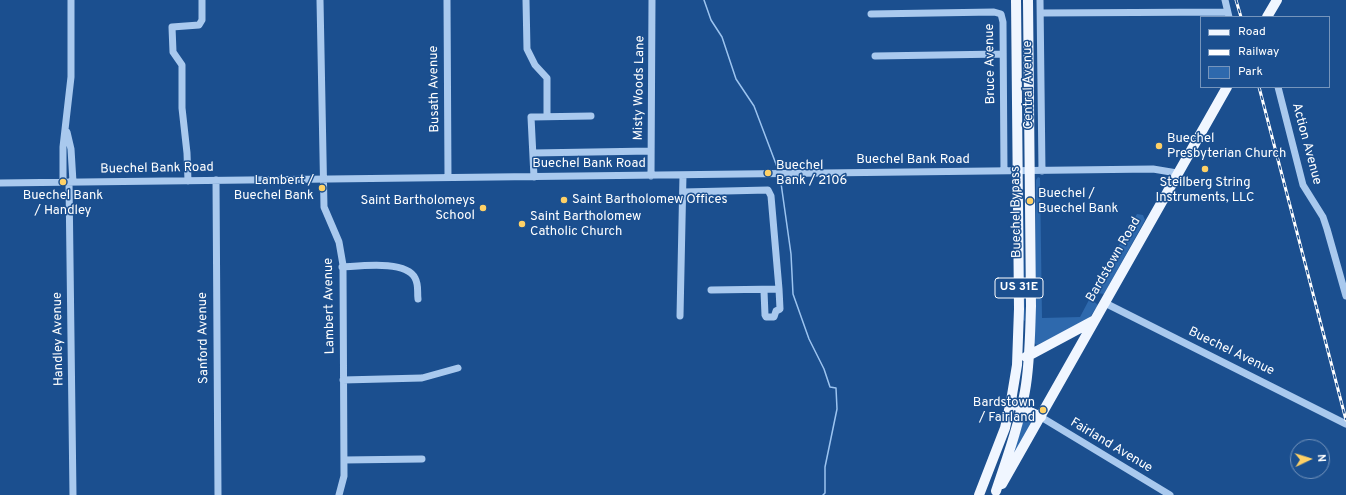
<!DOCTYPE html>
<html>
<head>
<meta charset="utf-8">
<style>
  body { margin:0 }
  #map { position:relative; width:1346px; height:495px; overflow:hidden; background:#1b4f8f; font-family:Overpass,sans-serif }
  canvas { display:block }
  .legend { position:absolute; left:1200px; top:16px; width:130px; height:72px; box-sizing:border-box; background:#1b4f8f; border:1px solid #7695bc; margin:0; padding:5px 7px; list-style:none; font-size:12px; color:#fff }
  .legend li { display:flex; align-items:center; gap:8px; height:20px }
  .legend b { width:20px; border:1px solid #7695bc }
  .north { position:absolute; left:1290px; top:439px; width:40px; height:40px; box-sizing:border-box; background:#1b4f8f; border:1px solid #7695bc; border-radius:50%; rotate:86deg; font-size:11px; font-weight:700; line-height:16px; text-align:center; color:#fff }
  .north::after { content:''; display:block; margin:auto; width:14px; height:18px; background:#ffd166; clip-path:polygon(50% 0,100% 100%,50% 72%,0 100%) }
</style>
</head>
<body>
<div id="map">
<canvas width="1346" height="495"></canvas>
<ul class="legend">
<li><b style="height:5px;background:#f0f6ff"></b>Road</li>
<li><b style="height:5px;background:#fff"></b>Railway</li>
<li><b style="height:11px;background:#2e69ad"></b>Park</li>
</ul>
<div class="north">N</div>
</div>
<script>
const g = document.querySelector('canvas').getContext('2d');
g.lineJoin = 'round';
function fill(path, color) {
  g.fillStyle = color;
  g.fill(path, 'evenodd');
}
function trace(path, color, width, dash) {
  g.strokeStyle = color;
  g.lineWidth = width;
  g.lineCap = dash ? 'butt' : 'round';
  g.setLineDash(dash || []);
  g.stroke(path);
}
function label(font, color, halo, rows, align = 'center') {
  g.font = font + ' Overpass,sans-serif';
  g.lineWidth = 3;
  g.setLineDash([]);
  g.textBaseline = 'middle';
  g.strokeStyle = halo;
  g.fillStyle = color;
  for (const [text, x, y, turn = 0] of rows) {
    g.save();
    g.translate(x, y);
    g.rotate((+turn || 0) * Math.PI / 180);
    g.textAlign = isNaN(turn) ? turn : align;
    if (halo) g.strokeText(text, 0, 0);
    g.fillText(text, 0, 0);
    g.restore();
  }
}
fill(new Path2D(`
  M1038,177L1040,178L1042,318L1080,317L1090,298L1098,305L1088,320L1037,345L1034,343L1036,180Z
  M1023,181L1025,321L1023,320Z
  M1137,214L1143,215L1145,220L1104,294L1097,293L1093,290Z
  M1028,417L1035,420L1011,460L1024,419Z`), '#2e69ad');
trace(new Path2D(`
  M704,0L711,20L722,37L736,79L754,106L779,172
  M780,176L791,254L793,294L809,339L824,369L830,387L836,388L837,409L825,467V493L823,495`), '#9cc4f0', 1.5);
trace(new Path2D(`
  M320,0L324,207L339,242L343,265L344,476L339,495
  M447,0L448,177
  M526,0L527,49L535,65L547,78V116
  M1040,0L1042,171
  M1225,0L1229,17
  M1041,13L1227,12
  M871,14L994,12L1001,14L1003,22L1004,171
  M875,56L1003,54
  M1278,87L1303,185L1323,217L1327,229L1346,296
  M67,132L71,149L73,182
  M533,153L651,151
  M651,176L652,0
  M534,177L531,117L591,116
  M216,180L218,495
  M188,181L187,153L182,108V65L173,52L172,27L199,25L202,20V0
  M63,182V147L71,77V0
  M69,182L73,495
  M0,183L1153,169L1177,173
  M683,192L768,190L771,196L779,289L711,290
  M342,267C361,266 406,260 415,278C419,285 417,292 418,299
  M764,291L765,315L766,317H774L776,311L780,309L779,289
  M1105,303L1346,424
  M680,316L683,175
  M343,380L422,378L458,368
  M1041,417L1170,495
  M344,460L422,459`), '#a9c9ee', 7);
trace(new Path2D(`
  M1267,17L1277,0
  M1026,357L1095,320
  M1015,405L1041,417
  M1002,484L1227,87
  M996,491C1007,458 1019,425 1025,391C1030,363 1030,334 1031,306L1028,0
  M979,495L1005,428L1011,401L1017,365L1019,309L1016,0`), '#f0f6ff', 10);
const rail = new Path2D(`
  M1236,0L1241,17
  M1259,87L1346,420`);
trace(rail, '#fff', 3);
trace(rail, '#1b4f8f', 1.5, [4.5]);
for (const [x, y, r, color] of [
  [1159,146,4,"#ffd166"],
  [1205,169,4,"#ffd166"],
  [768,173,4,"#ffd166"],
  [63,182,4,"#ffd166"],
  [322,188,4,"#ffd166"],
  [564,200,4,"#ffd166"],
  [1030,201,4,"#ffd166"],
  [483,208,4,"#ffd166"],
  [522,224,4,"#ffd166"],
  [1043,410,4,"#ffd166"]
]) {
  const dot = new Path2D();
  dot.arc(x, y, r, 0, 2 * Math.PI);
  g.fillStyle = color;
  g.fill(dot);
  trace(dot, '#1b4f8f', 1.5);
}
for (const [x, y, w] of [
  [1019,288,48]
]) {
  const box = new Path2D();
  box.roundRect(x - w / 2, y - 10, w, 20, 3);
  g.fillStyle = '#1b4f8f';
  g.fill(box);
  trace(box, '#fff', 1);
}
label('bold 12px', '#fff', null, [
  ["US 31E",1019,288]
]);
label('13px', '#fff', '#1b4f8f', [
  ["Bruce Avenue",991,64,-91],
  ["Central Avenue",1029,85,-91],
  ["Misty Woods Lane",640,88,-89],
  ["Busath Avenue",435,89,-91],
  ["Action Avenue",1306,144,75],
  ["Buechel Bank Road",913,160],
  ["Buechel Bank Road",589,164],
  ["Buechel Bank Road",157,169,-1],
  ["Buechel Bypass",1017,212,-91],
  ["Bardstown Road",1114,260,-60],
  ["Lambert Avenue",330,306,-91],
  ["Sanford Avenue",204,338,-91],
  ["Handley Avenue",59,339,-91],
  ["Buechel Avenue",1231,352,26],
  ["Fairland Avenue",1111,446,31]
]);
label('13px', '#fff', '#1b4f8f', [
  ["Buechel",1167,139],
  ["Presbyterian Church",1167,154],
  ["Buechel",776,166],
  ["Bank / 2106",776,181],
  ["Lambert /",314,181,"right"],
  ["Buechel Bank",314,196,"right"],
  ["Steilberg String",1205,183,"center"],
  ["Instruments, LLC",1205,198,"center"],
  ["Buechel /",1038,194],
  ["Buechel Bank",1038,209],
  ["Buechel Bank",63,196,"center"],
  ["/ Handley",63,211,"center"],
  ["Saint Bartholomew Offices",572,200],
  ["Saint Bartholomeys",475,201,"right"],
  ["School",475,216,"right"],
  ["Saint Bartholomew",530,217],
  ["Catholic Church",530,232],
  ["Bardstown",1035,403,"right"],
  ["/ Fairland",1035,418,"right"]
], 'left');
</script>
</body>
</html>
